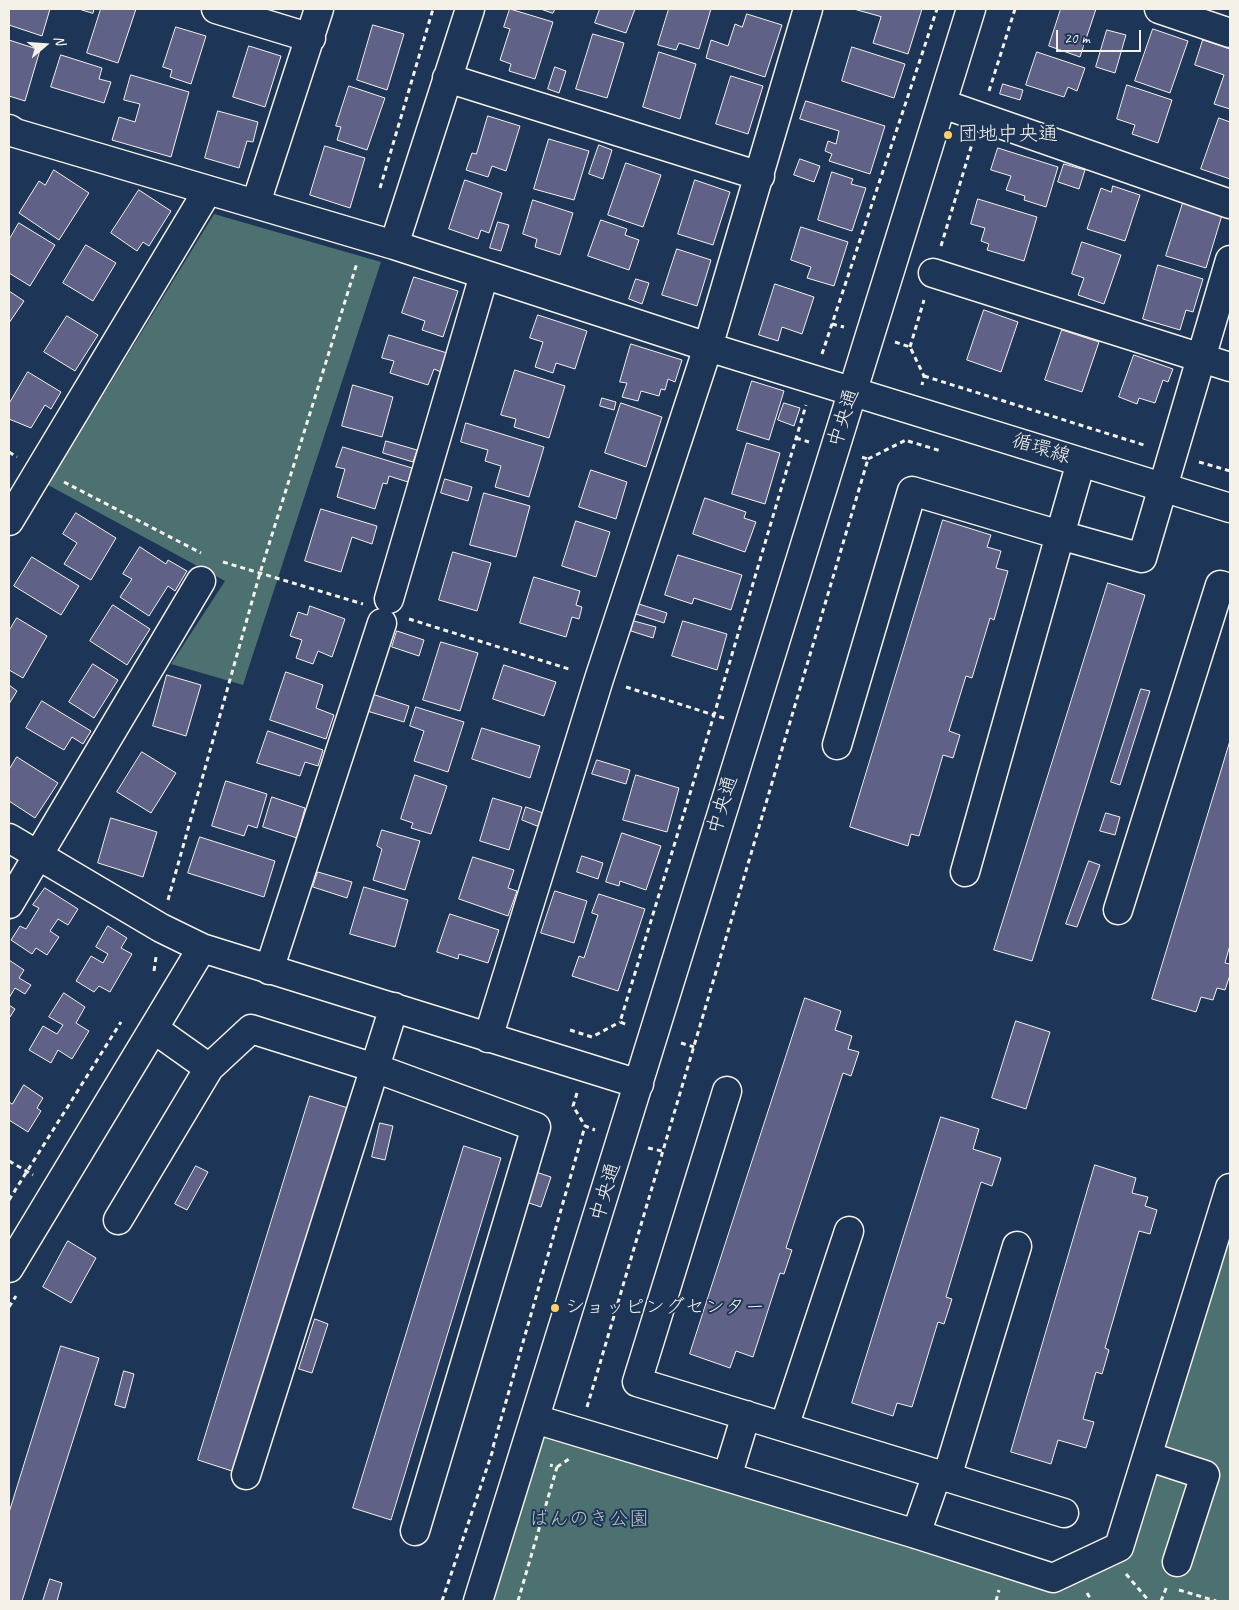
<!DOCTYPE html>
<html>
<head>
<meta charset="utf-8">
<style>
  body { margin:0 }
  #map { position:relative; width:1239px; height:1610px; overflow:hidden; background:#1d3557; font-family:Caveat,sans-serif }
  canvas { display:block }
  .frame { position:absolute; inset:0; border:10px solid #f4f1e8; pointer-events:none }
  .north { position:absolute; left:20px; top:20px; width:50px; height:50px; -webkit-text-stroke:4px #1d3557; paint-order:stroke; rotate:72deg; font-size:14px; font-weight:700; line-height:20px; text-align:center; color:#f4f1e8 }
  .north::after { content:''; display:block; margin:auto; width:18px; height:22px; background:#f4f1e8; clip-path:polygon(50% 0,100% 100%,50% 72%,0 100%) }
  .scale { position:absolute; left:1056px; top:30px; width:85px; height:22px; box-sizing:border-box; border:2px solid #f4f1e8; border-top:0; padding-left:6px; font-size:15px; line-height:18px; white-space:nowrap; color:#f4f1e8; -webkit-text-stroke:4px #1d3557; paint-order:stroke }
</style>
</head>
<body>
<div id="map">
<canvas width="1239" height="1610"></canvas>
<div class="frame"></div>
<div class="north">N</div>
<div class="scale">20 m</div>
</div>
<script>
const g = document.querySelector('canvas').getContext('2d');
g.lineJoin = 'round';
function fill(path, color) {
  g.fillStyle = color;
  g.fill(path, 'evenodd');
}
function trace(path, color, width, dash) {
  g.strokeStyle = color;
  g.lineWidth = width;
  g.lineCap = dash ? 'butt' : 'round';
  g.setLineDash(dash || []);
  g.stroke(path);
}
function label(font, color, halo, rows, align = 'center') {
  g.font = font + ' Caveat,"Klee One",sans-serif';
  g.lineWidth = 4;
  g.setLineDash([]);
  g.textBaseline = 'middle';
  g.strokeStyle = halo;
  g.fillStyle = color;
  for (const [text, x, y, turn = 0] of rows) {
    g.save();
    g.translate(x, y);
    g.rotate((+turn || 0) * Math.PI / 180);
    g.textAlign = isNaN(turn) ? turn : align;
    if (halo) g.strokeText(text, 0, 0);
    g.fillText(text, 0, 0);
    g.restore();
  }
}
fill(new Path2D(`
  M214,214L381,262L243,685L171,664L225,581L48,485Z
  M1230,1188V1601H478L535,1419L1053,1578L1119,1547Z`), '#4d7071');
const building = new Path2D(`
  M9,9H50L42,36L9,25Z
  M79,9H94L93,13Z
  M101,9H136L118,63L87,53Z
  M510,9L553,22L535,79L509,71L511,64L500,60L510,29L504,27Z
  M541,9H555L553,13Z
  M600,9H635L626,33L595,23Z
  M669,9H711L699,49L679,43L676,50L658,45Z
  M854,9H922L908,54L873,43L881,17Z
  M1061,9H1096L1080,57L1049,46Z
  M747,14L782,25L765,77L706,58L711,40L728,46L735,24L742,27Z
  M373,25L404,34L387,90L357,80Z
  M176,27L206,36L191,84L170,77L172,70L163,67Z
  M1153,29L1188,41L1170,93L1135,81Z
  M1107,30L1126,35L1115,73L1096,67Z
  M593,34L624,43L607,98L576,89Z
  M9,40L40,50L25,101L9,96Z
  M1203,40L1230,49V109L1214,104L1224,75L1195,65Z
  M249,46L281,56L265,107L233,97Z
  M852,47L905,64L894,98L842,81Z
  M659,52L696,64L680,119L643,107Z
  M1037,52L1085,68L1077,91L1068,87L1064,97L1026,85Z
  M61,55L102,68L99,79L111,82L104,103L51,87Z
  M555,67L566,71L559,93L548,89Z
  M131,75L189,92L171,157L112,140L119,117L135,122L140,104L124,100Z
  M731,76L763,86L748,134L716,124Z
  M1003,84L1023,90L1020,100L1000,94Z
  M1127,85L1172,100L1158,143L1132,134L1135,125L1117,119Z
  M349,86L385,98L367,150L337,140L341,127L336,126Z
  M806,101L885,126L870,174L829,161L832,154L825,151L828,141L836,144L839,131L800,119Z
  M218,111L258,122L253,142L247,141L239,168L205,158Z
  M488,116L520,126L506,171L492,166L488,177L466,170L472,153L476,154Z
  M1219,118L1230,122V179L1201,169Z
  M549,139L589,151L574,200L534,189Z
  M599,145L612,150L603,179L589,174Z
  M325,146L365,158L350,208L310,195Z
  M998,148L1058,167L1046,207L1024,200L1025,196L1006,190L1011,176L991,170Z
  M800,159L820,166L814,182L794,175Z
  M626,163L661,175L643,227L608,215Z
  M1064,164L1085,170L1079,189L1058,182Z
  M54,170L89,193L59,240L19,213L39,181L45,185Z
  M832,172L853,179L851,184L866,188L852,231L818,220Z
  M465,180L502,193L489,233L481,230L478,239L449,229Z
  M695,180L730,192L713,245L678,234Z
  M1113,186L1140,195L1125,241L1087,229L1101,188L1111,192Z
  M139,190L171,211L149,246L143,242L137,251L111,233Z
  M978,199L1037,217L1024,261L987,250L989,244L981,241L985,228L971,224Z
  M533,200L573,213L560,255L535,247L537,239L523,234Z
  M1183,203L1222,215L1206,268L1166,256Z
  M601,220L627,229L625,235L639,240L629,270L588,256Z
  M498,222L509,225L501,251L490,248Z
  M19,223L55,245L30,286L9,273V240Z
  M801,227L848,242L834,286L807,278L811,267L791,260Z
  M1082,242L1121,255L1104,304L1078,295L1084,278L1072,274Z
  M86,245L116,263L93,301L63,283Z
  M677,249L711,260L697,306L662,295Z
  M1158,265L1203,279L1193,312L1186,310L1180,330L1143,319Z
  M414,277L458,291L443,337L422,330L425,321L402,313Z
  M636,279L649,283L642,304L629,299Z
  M775,284L814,297L802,334L782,327L778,341L759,335Z
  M9,291L24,301L9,323Z
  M984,310L1018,322L1001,372L967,360Z
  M538,315L587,331L575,369L556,363L553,373L535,367L543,342L530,338Z
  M67,316L98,335L75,371L44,352Z
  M1062,330L1099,342L1082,392L1045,380Z
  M389,335L447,353L441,372L434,369L428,385L390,373L394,361L382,358Z
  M631,344L682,360L675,382L668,379L665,390L661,389L659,396L641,391L638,401L622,397L627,383L620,382Z
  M1134,355L1173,369L1168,382L1163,380L1155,403L1139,398L1137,404L1119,397Z
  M515,370L565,386L549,438L514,427L516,419L501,415Z
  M28,372L61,392L51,409L45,405L31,428L9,419V404Z
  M752,381L784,391L769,440L737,430Z
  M353,385L393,397L382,437L342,426Z
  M602,398L616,402L614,410L600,406Z
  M621,403L662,417L646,467L605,453Z
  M784,403L800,408L794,426L778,420Z
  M466,423L544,447L529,497L495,487L501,466L485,461L488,450L461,442Z
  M386,441L417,450L413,462L383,453Z
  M747,443L780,453L765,504L732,494Z
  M343,447L412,468L408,482L389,476L387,484L383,483L375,509L337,497L345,469L336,467Z
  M591,470L627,482L616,519L579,507Z
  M445,479L472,487L468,501L441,493Z
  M484,493L530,506L516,557L470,545Z
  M705,498L746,512L744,518L756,522L745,552L693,534Z
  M321,509L377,526L372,544L352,537L341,572L305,561Z
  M76,513L116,538L91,580L64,564L77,543L63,534Z
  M943,520L991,535L987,547L1001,551L996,568L1008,571L994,620L990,618L972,678L966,676L949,731L960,735L953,758L943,755L919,836L911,834L908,846L850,827Z
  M576,521L610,532L596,577L562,566Z
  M140,547L166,564L168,560L187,571L175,591L168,586L149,616L120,597L132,579L123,574Z
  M453,552L491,563L477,611L439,600Z
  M678,555L742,575L731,610L694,598L692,604L665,595Z
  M32,557L79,586L61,615L14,586Z
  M534,577L580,591L576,605L582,607L579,619L572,617L566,637L520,623Z
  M1108,583L1145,595L1032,961L994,950Z
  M639,604L667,613L664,623L636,614Z
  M113,605L150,629L127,665L90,641Z
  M310,606L345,619L332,657L318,651L313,664L296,658L302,640L290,636L298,612L307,615Z
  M17,618L47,636L23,678L9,670V631Z
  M634,621L656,627L653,638L631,631Z
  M683,621L727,634L717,670L672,656Z
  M397,631L424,640L419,656L392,647Z
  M441,642L478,653L460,711L423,700Z
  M93,664L118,680L94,718L69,702Z
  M504,665L556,682L544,716L493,699Z
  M286,672L323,685L316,708L334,715L326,739L270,720Z
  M167,675L201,685L186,736L153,726Z
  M9,685L17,691L9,704Z
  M1141,689L1150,691L1120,785L1111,782Z
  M372,694L409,706L404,722L367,711Z
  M42,701L91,731L83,744L72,737L64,750L26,728Z
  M416,707L464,722L448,772L414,761L424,731L410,726Z
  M482,728L540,746L530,778L472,759Z
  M268,731L323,750L318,766L305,762L300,776L257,763Z
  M1230,741V945L1225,963L1230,964V975L1225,990L1217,988L1213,1000L1201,997L1196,1012L1152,999Z
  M142,752L176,773L151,813L117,792Z
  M17,757L58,783L35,818L9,801V770Z
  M597,760L630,770L626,784L592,774Z
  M415,775L447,786L431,834L411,828L413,823L401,819Z
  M636,775L679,788L667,832L623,820Z
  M226,781L267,794L257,828L248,825L244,836L212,826Z
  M272,797L305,808L297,838L263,827Z
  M493,798L522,807L509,850L480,841Z
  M526,807L546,814L542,828L522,820Z
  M1106,813L1120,817L1115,835L1100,831Z
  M111,818L157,832L143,877L98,863Z
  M382,830L420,841L405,890L373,880L382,849L377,846Z
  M622,833L661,846L646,890L620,881L619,886L606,882Z
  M200,837L275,861L264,897L188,873Z
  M582,856L603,863L598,879L577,872Z
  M473,857L514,870L508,888L517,891L508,916L459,899Z
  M1089,861L1100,865L1077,927L1066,924Z
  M318,872L352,882L347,898L313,887Z
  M364,887L408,900L395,947L350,934Z
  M45,888L78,909L68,925L58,919L50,931L59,937L47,955L36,948L32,954L11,940L20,926L26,929L39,908L33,905Z
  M555,891L587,901L574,943L541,933Z
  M599,894L645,909L618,991L572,976L579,956L584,958L598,915L592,913Z
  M450,914L499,930L488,963L459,954L458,959L437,952Z
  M108,926L127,938L121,948L132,954L110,992L99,986L94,992L76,981L91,956L103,963L108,954L96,947Z
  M9,960L24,970L19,978L31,985L25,994L15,988L9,998Z
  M64,993L85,1007L76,1023L89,1031L72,1059L58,1050L51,1063L29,1050L43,1026L57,1034L63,1025L49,1017Z
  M805,998L841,1011L835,1030L852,1036L848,1049L859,1052L851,1076L843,1073L786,1248L792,1250L784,1274L780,1273L753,1357L736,1351L730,1368L690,1354Z
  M9,1005L15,1009L10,1017H9Z
  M1016,1021L1050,1032L1026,1109L992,1098Z
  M24,1085L43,1098L37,1108L41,1111L28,1132L9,1120V1102L12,1104Z
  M310,1096L348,1108L235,1472L198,1460Z
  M941,1117L979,1129L973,1149L1001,1158L992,1186L981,1182L946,1297L952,1299L944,1324L938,1322L912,1407L897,1403L893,1416L852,1403Z
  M380,1123L393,1126L385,1160L372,1157Z
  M464,1146L501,1158L391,1520L353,1508Z
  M1095,1165L1136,1178L1132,1193L1148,1197L1145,1206L1157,1210L1150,1234L1139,1231L1105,1348L1109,1350L1102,1374L1096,1372L1083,1419L1094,1422L1086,1448L1058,1440L1051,1464L1011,1452Z
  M196,1166L208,1172L187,1210L175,1204Z
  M536,1172L551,1177L541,1207L526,1202Z
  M68,1241L96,1258L71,1303L43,1287Z
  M315,1319L328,1324L312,1373L299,1369Z
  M61,1346L99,1358L22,1601H9V1513Z
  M124,1371L134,1374L125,1408L115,1405Z
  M50,1579L62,1583L57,1601H43Z`);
fill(building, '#5f6186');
trace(building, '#f4f1e8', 1);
const minor = new Path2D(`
  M216,9L311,38
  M1159,9L1230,33
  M447,78L760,176
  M943,104L1230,204
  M9,129L15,133L394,245L708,347L1230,508
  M256,203L319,9
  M394,245L470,9
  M933,273L1230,367
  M9,521L208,190
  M389,599L484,275
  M837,745L912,491L1060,535L1081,462
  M9,838L161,928L202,948L639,1084
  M965,872L1060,535L1142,558L1230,260
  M9,904L201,581
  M1118,910L1220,585L1230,588
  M269,970L382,623
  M154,1029L209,1068
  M488,1038L599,679L708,347L808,9
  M727,1091L637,1382L1064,1513
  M118,1220L209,1068L251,1029L375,1068L536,1127L415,1531
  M9,1268L202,948
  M535,1419L916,1534L1053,1578L1119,1547L1230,1188
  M784,1427L849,1231
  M1147,1456L1205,1475L1177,1562
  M246,1475L394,1007
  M727,1477L746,1415
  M947,1477L1017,1246
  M916,1534L937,1474
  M478,1601L971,9`);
trace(minor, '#f4f1e8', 31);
trace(new Path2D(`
  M989,91L1015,9
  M380,188L433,9
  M941,246L972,144
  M832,324L844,327
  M895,342L910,347L924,376L922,385
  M910,347L924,300
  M822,354L937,9
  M924,376L1147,446
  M796,438L809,442
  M908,441L941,451
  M9,452L17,457
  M868,459L908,439
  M1199,462L1230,471
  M64,482L201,553
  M223,562L363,604
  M409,619L572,670
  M626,687L714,715L620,1022L627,1025
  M724,718L714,715L806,405
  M168,900L260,573L357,263
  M154,971L156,957
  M570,1030L592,1037L620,1022
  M681,1043L694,1047
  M577,1093L573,1106L585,1126
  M648,1148L662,1151
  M9,1161L33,1175
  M9,1200L121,1022
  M9,1307L16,1296
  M587,1407L868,459L861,457
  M493,1447L585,1126L595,1130
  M557,1467L569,1459
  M1126,1574L1149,1601
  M1179,1590L1216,1601
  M1087,1593L1092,1601
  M442,1601L494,1447
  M518,1601L557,1467L550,1465
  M996,1601L999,1590
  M1161,1601L1167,1586`), '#f4f1e8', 3, [5, 4]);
trace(minor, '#1d3557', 28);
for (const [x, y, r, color] of [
  [948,135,5,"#ffd166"],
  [555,1308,5,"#ffd166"]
]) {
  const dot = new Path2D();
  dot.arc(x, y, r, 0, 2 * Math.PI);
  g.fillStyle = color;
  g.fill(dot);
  trace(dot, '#1d3557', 2);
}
label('20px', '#f4f1e8', '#1d3557', [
  ["団地中央通",958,135],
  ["ショッピングセンター",565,1308]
], 'left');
label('20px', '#f4f1e8', '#1d3557', [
  ["中央通",844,418,-72],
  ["循環線",1041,449,17],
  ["中央通",723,805,-73],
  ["中央通",606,1192,-73]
]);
label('20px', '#bac4be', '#1d3557', [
  ["はんのき公園",589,1520]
]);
</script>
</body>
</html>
